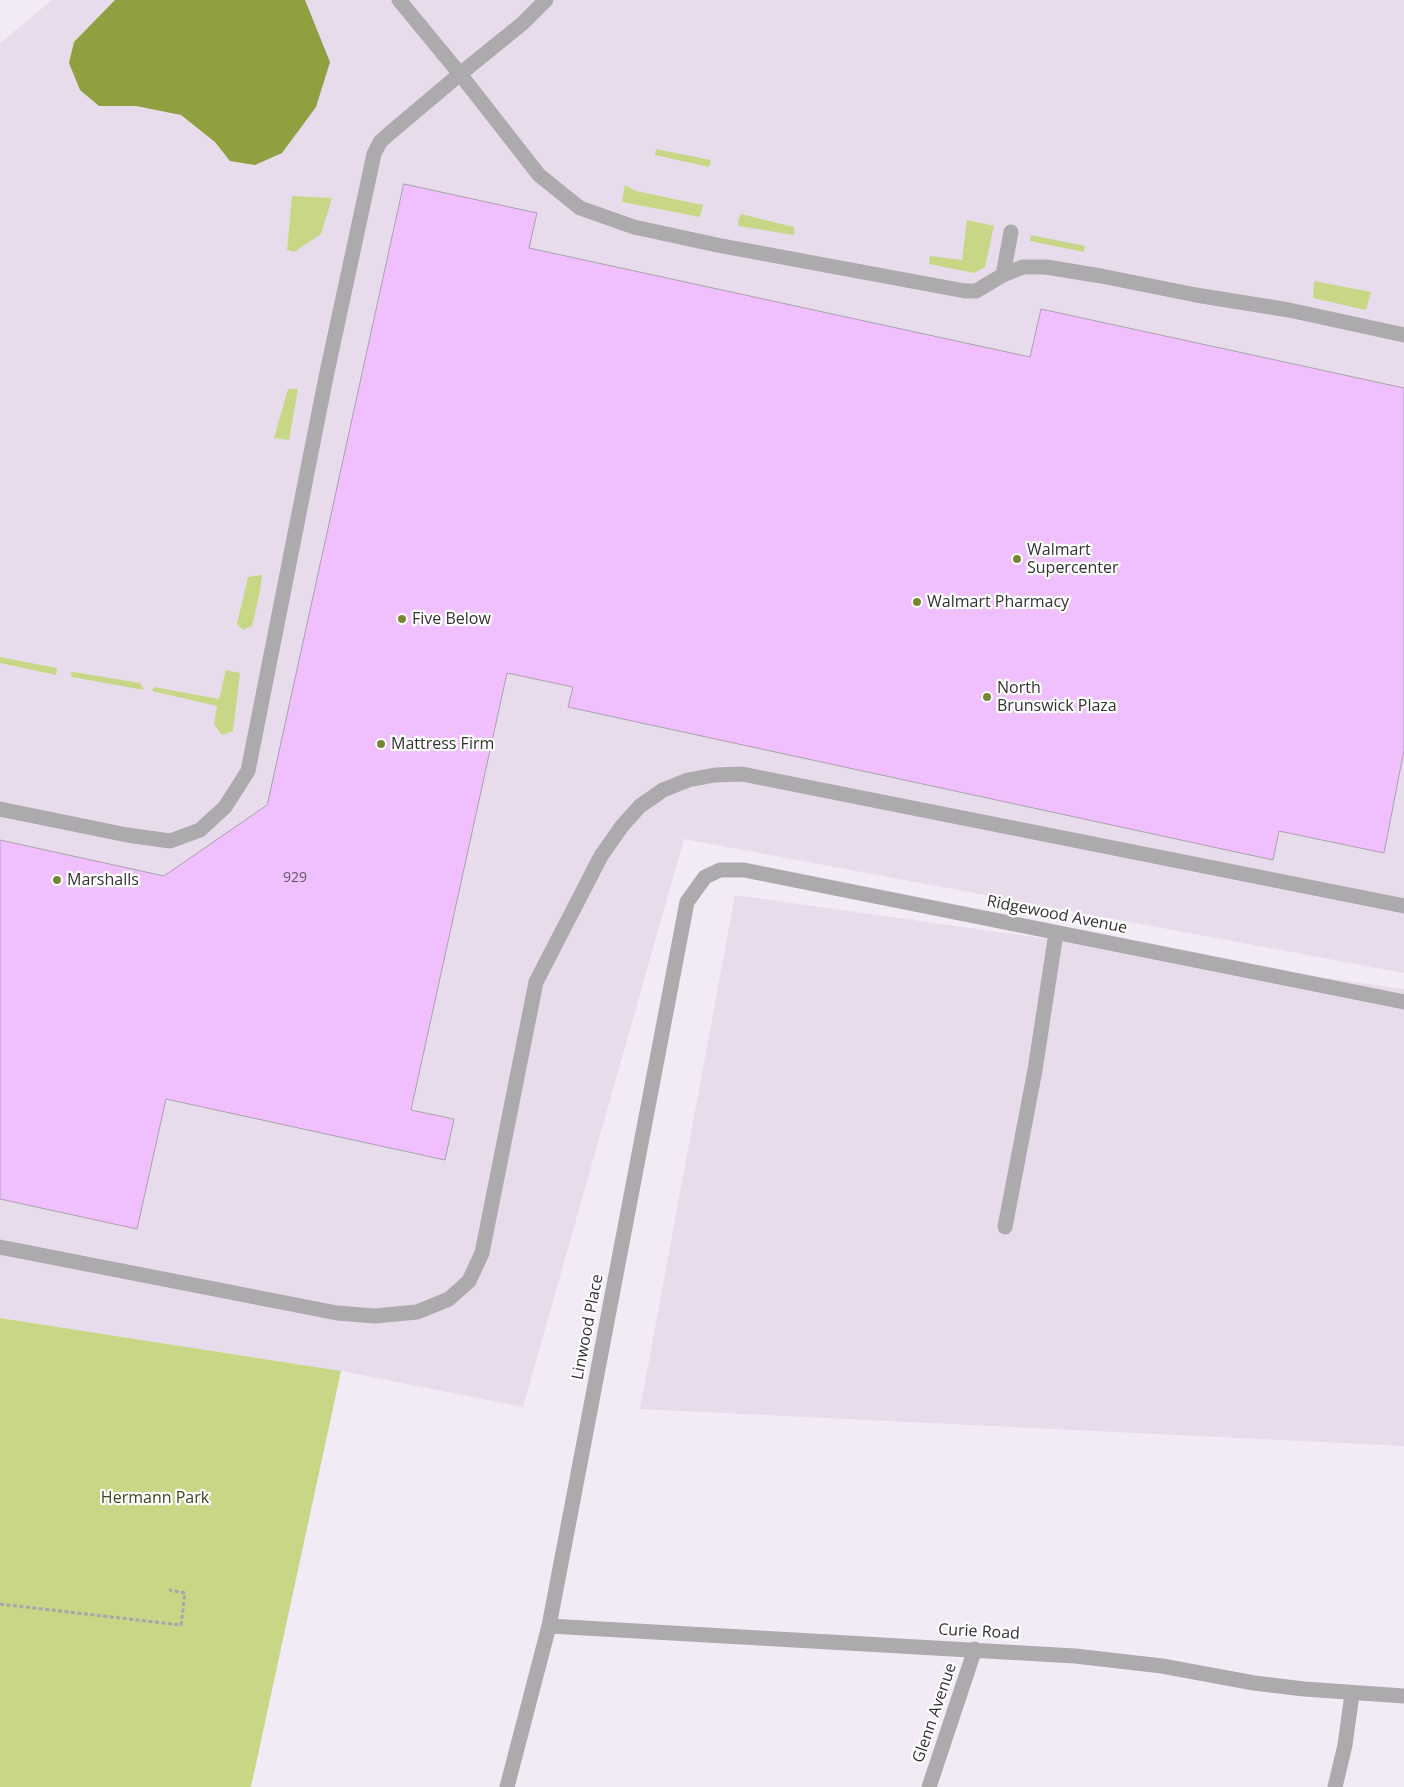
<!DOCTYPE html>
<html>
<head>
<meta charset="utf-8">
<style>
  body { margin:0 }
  canvas { display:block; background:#f2eaf5 }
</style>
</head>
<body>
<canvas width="1404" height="1787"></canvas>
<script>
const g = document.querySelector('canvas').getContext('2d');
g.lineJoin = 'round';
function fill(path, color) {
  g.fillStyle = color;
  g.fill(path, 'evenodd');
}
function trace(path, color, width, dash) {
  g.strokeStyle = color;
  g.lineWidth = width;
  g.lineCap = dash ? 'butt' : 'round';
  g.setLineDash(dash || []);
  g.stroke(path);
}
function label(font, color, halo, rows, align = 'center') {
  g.font = font + ' "Open Sans",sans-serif';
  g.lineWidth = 4.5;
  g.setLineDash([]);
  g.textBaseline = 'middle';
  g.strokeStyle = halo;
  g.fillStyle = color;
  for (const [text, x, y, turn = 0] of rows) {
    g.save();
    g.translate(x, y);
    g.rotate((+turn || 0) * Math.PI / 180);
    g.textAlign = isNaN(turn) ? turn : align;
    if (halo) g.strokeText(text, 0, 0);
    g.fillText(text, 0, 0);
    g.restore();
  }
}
fill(new Path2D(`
  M52,0H1404V973L684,839L523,1407L341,1371L0,1318V43Z
  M735,895L1404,989V1446L640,1409Z`), '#e8dcec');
fill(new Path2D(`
  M656,149L711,160L709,167L655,155Z
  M625,185L636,191L703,205L700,217L622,202Z
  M292,196L332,198L321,234L294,252L287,250Z
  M741,214L794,227V235L739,226L738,220Z
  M967,220L994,226L985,267L974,273L929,264L930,256L962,260Z
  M1031,235L1085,246L1084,252L1030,241Z
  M1314,281L1371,292L1366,310L1313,298Z
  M288,389H298L289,440L274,438Z
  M262,575L260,591L252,626L243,630L237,624L248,577Z
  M0,657L57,668L56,675L0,663Z
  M226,670L240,673L233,731L222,735L214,724L217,706L152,691L154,687L219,699Z
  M74,672L140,683L144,690L72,677L70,673Z
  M0,1318L341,1371L251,1787H0Z`), '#c7d785');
fill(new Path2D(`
  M115,0H305L330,62L316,107L282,153L255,165L230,161L215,142L181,115L136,106H99L80,90L69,63L74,42Z`), '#909f3f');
const building = new Path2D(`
  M404,184L537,213L529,248L1030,357L1041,309L1404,388V750L1384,853L1279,831L1273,860L568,707L573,687L507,673L411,1110L454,1119L445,1160L166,1099L137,1229L0,1199V840L164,876L267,805Z`);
fill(building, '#f0c0fe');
trace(building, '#a9a2ab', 1);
trace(new Path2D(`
  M0,1604L181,1625L185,1593L169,1590`), '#aaa4ad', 3, [4, 2.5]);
trace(new Path2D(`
  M460,74L539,175L580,208L634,227L717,245L965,291H976L1003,275L1023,267H1046L1101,276L1196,295L1289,310L1404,335
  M1003,275L1011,232
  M0,809L127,835L170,841L200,830L225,807L248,771L326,377L374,154L380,142L390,133L460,74L523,23L546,0
  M1005,1227L1035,1070L1056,933
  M0,1247L337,1313L375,1316L417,1312L449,1299L469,1281L482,1253L536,982L601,856L622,826L640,806L663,790L688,780L715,775L742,774L1404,906`), '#adaaae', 15);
trace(new Path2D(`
  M399,0L460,74
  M549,1626L1075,1656L1162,1666L1254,1683L1304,1689L1404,1696
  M507,1787L549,1626L687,902L705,877L720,870H744L1404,1002
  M929,1787L975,1649
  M1335,1787L1345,1745L1352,1694`), '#adaaae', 15);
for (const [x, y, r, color] of [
  [1017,559,5,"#788533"],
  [917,602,5,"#788533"],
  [402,619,5,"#788533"],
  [987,697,5,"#788533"],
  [381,744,5,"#788533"],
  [57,880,5,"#788533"]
]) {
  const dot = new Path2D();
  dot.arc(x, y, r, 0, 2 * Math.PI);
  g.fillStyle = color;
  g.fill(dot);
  trace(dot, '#fff', 2);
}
label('14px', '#635567', null, [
  ["929",295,878]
]);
label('16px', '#343135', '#fff', [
  ["Walmart",1027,550],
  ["Supercenter",1027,568],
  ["Walmart Pharmacy",927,602],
  ["Five Below",412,619],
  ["North",997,688],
  ["Brunswick Plaza",997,706],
  ["Mattress Firm",391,744],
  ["Marshalls",67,880]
], 'left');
label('16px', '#343135', '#fff', [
  ["Ridgewood Avenue",1057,915,11],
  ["Linwood Place",588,1327,-79],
  ["Curie Road",979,1632,3],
  ["Glenn Avenue",935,1713,-71]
]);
label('16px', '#3c421a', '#fff', [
  ["Hermann Park",155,1498]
]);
</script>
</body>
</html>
